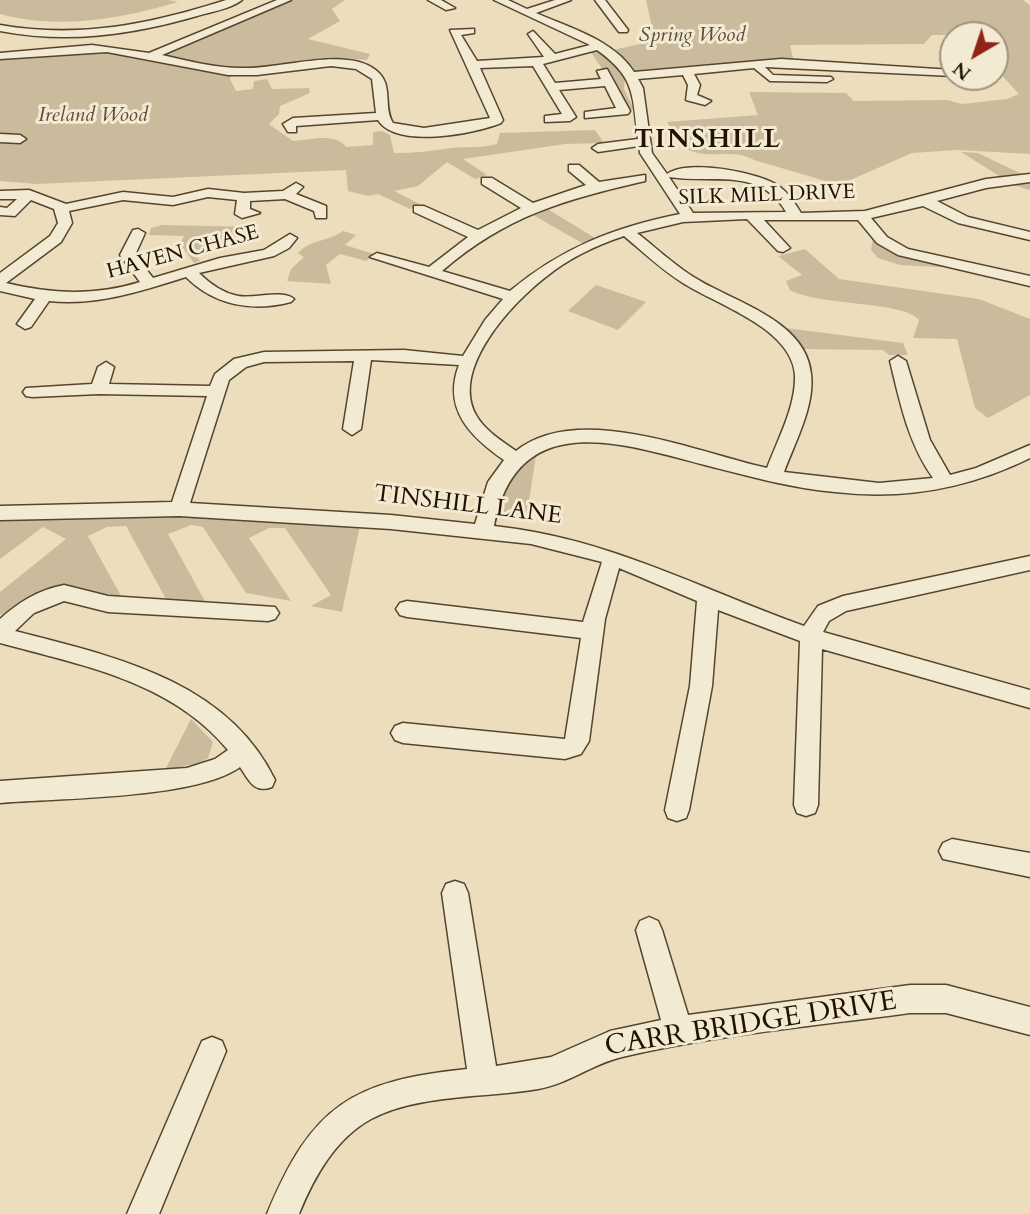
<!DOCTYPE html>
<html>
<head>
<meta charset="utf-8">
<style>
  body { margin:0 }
  #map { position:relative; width:1030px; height:1214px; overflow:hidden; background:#ecdebc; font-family:Cardo,serif }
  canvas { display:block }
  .north { position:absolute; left:939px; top:21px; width:70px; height:70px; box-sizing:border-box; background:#f3ead3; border:2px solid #a0947f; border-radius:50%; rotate:219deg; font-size:19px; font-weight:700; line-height:28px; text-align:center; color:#231200 }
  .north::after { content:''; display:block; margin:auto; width:24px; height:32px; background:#8f2418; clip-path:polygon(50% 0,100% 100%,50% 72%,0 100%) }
</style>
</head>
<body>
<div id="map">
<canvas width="1030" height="1214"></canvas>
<div class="north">N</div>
</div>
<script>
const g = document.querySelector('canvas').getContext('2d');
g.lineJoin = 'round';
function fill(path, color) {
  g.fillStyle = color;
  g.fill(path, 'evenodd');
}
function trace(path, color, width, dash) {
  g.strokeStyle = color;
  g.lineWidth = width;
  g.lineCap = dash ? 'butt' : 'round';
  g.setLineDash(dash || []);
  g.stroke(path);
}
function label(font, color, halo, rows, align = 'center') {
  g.font = font + ' Cardo,serif';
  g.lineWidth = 6;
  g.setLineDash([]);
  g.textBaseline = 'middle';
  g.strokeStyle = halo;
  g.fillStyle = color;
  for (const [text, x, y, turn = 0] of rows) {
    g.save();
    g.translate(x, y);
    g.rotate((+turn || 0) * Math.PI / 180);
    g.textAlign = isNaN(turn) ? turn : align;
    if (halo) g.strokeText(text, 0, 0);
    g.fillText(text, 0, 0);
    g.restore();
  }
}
fill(new Path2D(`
  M0,0H169L178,2C121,19 59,30 0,14Z
  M285,0H345L332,9L340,21L308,39L370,54L367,60L344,58L234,70L230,79L236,91L253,89L254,81L267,79L272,89L309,88L310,93L280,106L279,114L269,124L293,141C310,140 335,132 346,147L373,145V132L382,131L390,135L394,153C414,153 432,151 451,148C470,146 476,149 497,144L500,133L595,130L604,143L565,144L463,159L487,175L475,179L447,162L418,186L394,191L420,204L410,209L378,194L368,196L348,191L346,170L37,184L0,181V58L93,50L151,60Z
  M646,0H1023L1030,5V154L958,150L912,153L839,185L754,160C729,145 699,166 678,141C673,136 671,127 667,122L758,115L749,92L846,93L854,101L947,100L962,104L1007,99L1019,94L995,68V35H932L924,44L790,45L794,62L633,76L608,51L655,41Z
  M590,51L603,52L625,75L624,89L634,109H630Z
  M961,152L978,153L1030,178V190L996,180L1004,179Z
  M541,205L600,241L587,246L526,211Z
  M162,225L257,227L236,243L232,241L193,251L200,261L194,263L180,244L184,236L149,235L151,228Z
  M343,231L356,235L345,245L374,254L366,261L340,254L326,265L331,284L287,281L291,269L304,257L298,253C309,240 329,241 343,231Z
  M873,238L895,248L977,269L900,265L878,258L871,250Z
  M805,249L839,279L979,299L1030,319V395L988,418L975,408L957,339L913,338L919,320C905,301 818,306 790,290L786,281L802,275L778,256Z
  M596,285L646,302L618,330L568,311Z
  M770,326L903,343L908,355H889L883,350L794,349Z
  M536,455L526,521L501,517C495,493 518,468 536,455Z
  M195,515L360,525L342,612L311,606L331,595L285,528H269L249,538L291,601L246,593L203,527L191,525L168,534L206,603L167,601L126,526L107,527L88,536L121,596C90,594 63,582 33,596C21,601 12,612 0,615V592L66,539L43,527L0,559V518Z
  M191,719L213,742L208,758L199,763L165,770Z`), '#cabb9c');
const minor = new Path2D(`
  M226,0H242C230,9 211,12 197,16C131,35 68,44 0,31V25C79,39 151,24 226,0Z
  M277,0H291L162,55C188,61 215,68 242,68C279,70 351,44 379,73C393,87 383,108 393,123L424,128L490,118L450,30L474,29V33L461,35L477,61L544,57L528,34L533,31L555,54L590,45L494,0H508L527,9L555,0H571L536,13C570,28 614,40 634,72L781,59L953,70V76L765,67L773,75L831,77L833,79L827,82L770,81L754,68L694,74L700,85L697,95L711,101L705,105L686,100L688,85L683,75L638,79L643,88L652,153L667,174C687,159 760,172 780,187C789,194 795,203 801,213L865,211L986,179L1030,174V182L986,188L937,201L968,217L1030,232V240L958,223L923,206L871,218L887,237L908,249L1030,276V286L898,255L877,243L858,220H764L790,248L783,252L778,251L747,219L683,222L637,233C655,247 672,263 692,276C730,301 806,319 811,374C815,406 795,442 784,472L879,483L933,478C908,443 900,402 890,361L898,356L906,361L930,440L950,475L976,468L1030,445V458C967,489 904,500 835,492C791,488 748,476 705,465C621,443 517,407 494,526C608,538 698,588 804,626L818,606L843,596L1030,556V570L846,611L829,621L823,632L1030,690V708L822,649L818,805L815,813L806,816L797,813L794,805L800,641L718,610L712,686L689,810L686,818L677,821L668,818L665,810L690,686L697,601L619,568L605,619L589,741L581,754L565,759L403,743L395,740L391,733L395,726L403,723L565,739L581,638L407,617L400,615L396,609L400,603L407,601L583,622L602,562L531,544L391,529L179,516L0,520V506L172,502L207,396L99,394L32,397L26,396L23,392L26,388L92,384L98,367L106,362L114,367L109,384L210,386L215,374L234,359L264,352L404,350L463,356L485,320L503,299L370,257L377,253L429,267L468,237L414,212V206H424L478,230L521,208L482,184V178H492L533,203L586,185L569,171V165H579L599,182L645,175V181C564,200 507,215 442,271L510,291C561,248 615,227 680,214L640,153L639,146L598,152L592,148L598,144L638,139C632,94 636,78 597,50L543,64L555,83L601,79L597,71L607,69L630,111L628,114L585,118V112L616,108L605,86L559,90L576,117L570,121L545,122V116L562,114L533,66L480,68L503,120L501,123C474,134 396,149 378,120L296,126V132H288L283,124L293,118L376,113L372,79L356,69L331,66L257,75H228L107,52L0,59V53L92,45L149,53ZM669,177C711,184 760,166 786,212L693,213ZM624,236C643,252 662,270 683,283C717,305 792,328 795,375C796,406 778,439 767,468C698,453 579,401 516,451C502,441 484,430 476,415C450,368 513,302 547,276C569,258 597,245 624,236ZM371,360L459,365C442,409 471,437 504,460L488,482L475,524L391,515L190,503L229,380L246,367L264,362L354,361L343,429L352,435L361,429Z
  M428,0H441L455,8L446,10Z
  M595,0H605L628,30L627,32H619Z
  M0,134L20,135L26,139L20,143L0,142Z
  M296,183L303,187L296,194L326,206V218H316L314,211L285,199L250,201V209L260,213L242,218L235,214L237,200L208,197L173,205L123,200L69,211L72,223L61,242L6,283C52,294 95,296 140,282L120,255L133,230L138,229L145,233L135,255L153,278L220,258L264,250L290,234L297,238L289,248L274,256L199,273C210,284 223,293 238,296C254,299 283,289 294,299L291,302C253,312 215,306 186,277C141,291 97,306 49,301L31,327L25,329L17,324L35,299L0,291V273L50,236L58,223L54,209L31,200L15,216L0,215V207L7,208L17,199H0V191L29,190L66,204L123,192L173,197L208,189L244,193L283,191Z
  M64,585L108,596L275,607L279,613L275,619L268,621L108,612L64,601L34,613L15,631C112,656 227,680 275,780L272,787C254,794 249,780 240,767C196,799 58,798 0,803V781L187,768L215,759L228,750C171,681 81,665 0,643V619C19,602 38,590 64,585Z
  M952,839L1030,853V877L943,859L939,851L943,843Z
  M455,881L464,884L468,893L496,1066L551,1057L610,1031L661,1020L636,930L640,921L649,917L658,921L662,930L688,1015L910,985H946L1030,1007V1035L946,1013H910C814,1026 716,1035 622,1057C592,1064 568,1084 538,1089C487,1098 417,1094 371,1119C335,1139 314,1177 299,1214H267C312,1105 352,1081 467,1069L442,893L446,884Z
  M212,1037L222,1041L226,1051L159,1214H127L202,1041Z`);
trace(minor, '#55452f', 3);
fill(minor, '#f3ead3');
label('italic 21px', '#5d4d37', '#f3ead3', [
  ["Spring Wood",692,36],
  ["Ireland Wood",93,116]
]);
label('21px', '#231200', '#f3ead3', [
  ["SILK MILL DRIVE",767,196,-2],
  ["HAVEN CHASE",183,253,-15]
]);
label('24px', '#231200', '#f3ead3', [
  ["TINSHILL LANE",468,506,7]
]);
g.letterSpacing = '2px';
label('bold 26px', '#231200', '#f3ead3', [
  ["TINSHILL",708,141]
]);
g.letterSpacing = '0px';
label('28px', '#231200', '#f3ead3', [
  ["CARR BRIDGE DRIVE",751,1025,-9]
]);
</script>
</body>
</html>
